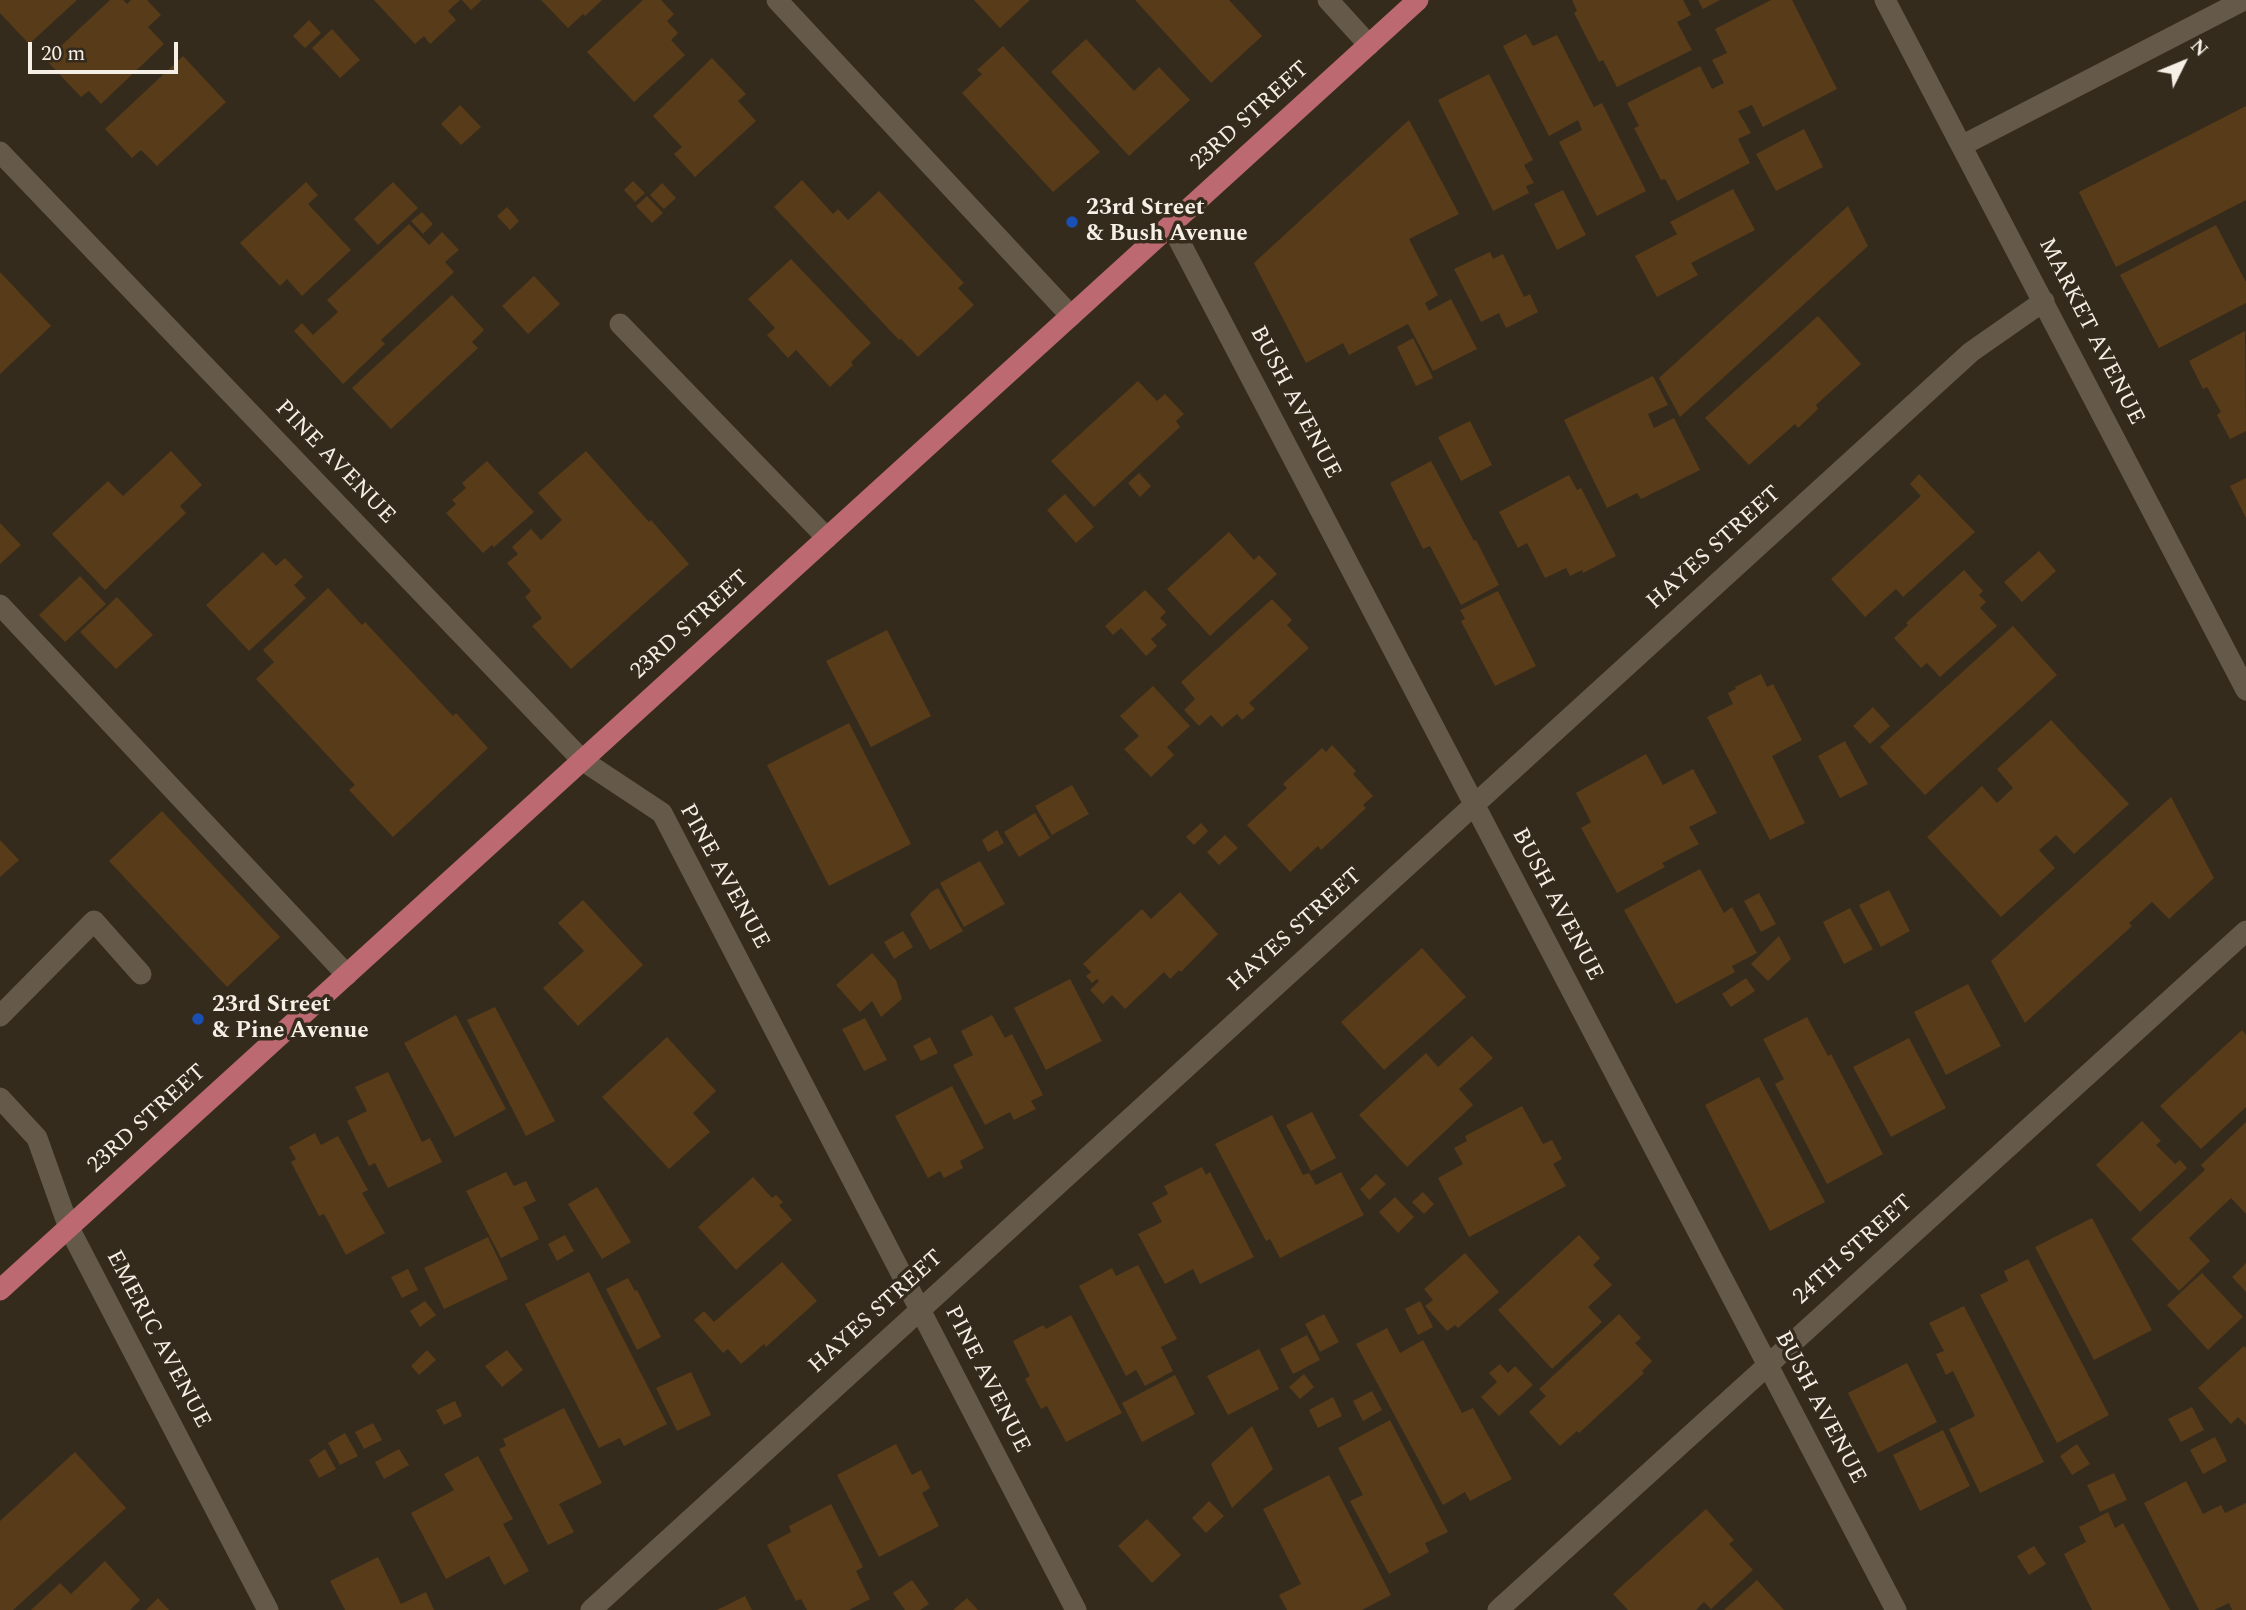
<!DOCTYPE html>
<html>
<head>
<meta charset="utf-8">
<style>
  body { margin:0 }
  #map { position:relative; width:2246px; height:1610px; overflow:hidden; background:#352b1d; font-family:Spectral,serif }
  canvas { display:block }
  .north { position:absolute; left:2148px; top:28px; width:70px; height:70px; -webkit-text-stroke:5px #352b1d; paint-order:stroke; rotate:47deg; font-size:19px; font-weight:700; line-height:28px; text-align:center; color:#f6efe6 }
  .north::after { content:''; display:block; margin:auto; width:24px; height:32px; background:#f6efe6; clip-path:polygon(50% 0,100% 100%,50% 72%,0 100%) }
  .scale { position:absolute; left:28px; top:42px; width:150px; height:32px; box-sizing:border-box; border:4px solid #f6efe6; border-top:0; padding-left:9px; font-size:21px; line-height:24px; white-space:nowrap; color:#f6efe6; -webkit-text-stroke:5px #352b1d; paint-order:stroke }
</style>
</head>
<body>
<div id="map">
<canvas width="2246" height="1610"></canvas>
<div class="north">N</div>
<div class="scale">20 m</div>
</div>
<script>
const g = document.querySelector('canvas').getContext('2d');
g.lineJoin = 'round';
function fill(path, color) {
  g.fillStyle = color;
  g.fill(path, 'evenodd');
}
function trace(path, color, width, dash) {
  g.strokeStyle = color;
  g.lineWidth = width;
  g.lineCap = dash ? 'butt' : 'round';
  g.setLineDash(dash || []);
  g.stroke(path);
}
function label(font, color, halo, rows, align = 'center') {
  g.font = font + ' Spectral,serif';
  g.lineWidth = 7;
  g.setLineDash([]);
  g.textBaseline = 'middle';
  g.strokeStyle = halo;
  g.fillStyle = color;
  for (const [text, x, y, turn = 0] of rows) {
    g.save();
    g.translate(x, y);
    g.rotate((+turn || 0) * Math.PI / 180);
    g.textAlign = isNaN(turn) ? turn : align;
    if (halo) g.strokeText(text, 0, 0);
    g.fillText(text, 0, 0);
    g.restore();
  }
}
fill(new Path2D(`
  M0,0H77L29,44L0,13Z
  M110,0H123L127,4L131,0H147L161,15L148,27L164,44L101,104L89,91L81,97L46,60Z
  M374,0H460L448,11L456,20L430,44L424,36L415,44Z
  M462,0H482L471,10Z
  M541,0H602L585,16L583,14L568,28Z
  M643,0H661L674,14L667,21L678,33L671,40L685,55L634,102L587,52Z
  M974,0H1030L1000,28Z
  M1135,0H1229L1262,36L1211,83Z
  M1572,0H1683L1691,15L1677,22L1692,50L1617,87L1603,60L1599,62L1574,13L1577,11Z
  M1698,0H1720L1703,9Z
  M1771,0H1792L1837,89L1763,127L1752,105L1738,111L1751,133L1738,139L1750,163L1677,201L1665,179L1661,180L1634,128L1639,126L1627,103L1700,66L1712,89L1724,83L1712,60L1727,53L1715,29Z
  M309,20L321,33L305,48L293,36Z
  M332,29L360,60L340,78L312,48Z
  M1526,34L1533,46L1557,35L1594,107L1602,103L1646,191L1597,216L1559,142L1582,130L1578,120L1549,136L1503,46Z
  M1086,39L1134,91L1159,67L1190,100L1129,156L1051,72Z
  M1003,46L1100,152L1053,192L962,93L982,74L977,70Z
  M183,56L226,102L157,166L141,150L132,158L105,129Z
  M712,58L746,94L738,101L756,121L695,177L674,154L682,147L653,116Z
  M1489,74L1533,160L1524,165L1534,183L1526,186L1529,193L1493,211L1438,100Z
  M460,105L481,127L461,145L441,124Z
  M2246,106V200L2116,267L2079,192Z
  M1409,120L1459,214L1409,239L1438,295L1425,303L1429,311L1451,299L1477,349L1433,371L1408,324L1349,355L1343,343L1306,363L1254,263Z
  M1804,129L1823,167L1776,191L1756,154Z
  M802,180L833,214L838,209L848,220L879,191L964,283L958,288L974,305L918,357L901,339L899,340L774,207Z
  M633,181L645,193L635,202L624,190Z
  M306,182L318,195L308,204L351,250L302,296L287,279L280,286L240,243Z
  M393,182L418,208L378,245L354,219Z
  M662,183L676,198L664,209L650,195Z
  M1733,189L1755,230L1691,263L1698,275L1657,297L1635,256L1677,234L1670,222Z
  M1563,190L1586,235L1557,250L1534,204Z
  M647,196L663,213L652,223L636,206Z
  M1848,206L1868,246L1680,417L1659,378Z
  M507,207L519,221L510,230L497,216Z
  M422,212L433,224L423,234L411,221Z
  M409,224L429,245L442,232L459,250L445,262L454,272L381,340L385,344L343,384L294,331L302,323L313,335L338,312L327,300Z
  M2216,225L2246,282V303L2159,348L2120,275Z
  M1490,252L1493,259L1503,254L1524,297L1530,294L1538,312L1506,328L1499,313L1481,322L1454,269Z
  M791,259L871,343L851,362L853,365L830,387L796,350L788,358L767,335L775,328L748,299Z
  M0,272L51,326L0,374Z
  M534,276L560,304L528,334L502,306Z
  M452,295L484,330L472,342L478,348L391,429L352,388Z
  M1818,316L1861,364L1816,405L1818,409L1798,428L1795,424L1749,465L1705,418Z
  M2245,331L2246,431L2230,439L2217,415L2221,412L2207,387L2203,389L2189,361Z
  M1413,338L1433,378L1416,386L1397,347Z
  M1653,376L1668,405L1648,414L1654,428L1674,418L1700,470L1641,499L1637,493L1607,508L1564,420Z
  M1138,381L1157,401L1165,394L1184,414L1176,421L1180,427L1094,507L1051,461Z
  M1470,421L1492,465L1461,481L1438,437Z
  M171,451L202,485L180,506L186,513L105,590L52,534L108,481L123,496Z
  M586,451L649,522L651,520L689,564L571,669L532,626L542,618L525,597L531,591L507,563L518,554L512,547L531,529L541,540L562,520L538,493Z
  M487,461L534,512L494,547L492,545L483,553L446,513L456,504L452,500L466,488L462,483Z
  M1431,461L1474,541L1476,540L1499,585L1461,605L1430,546L1423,549L1390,483Z
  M1139,473L1151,486L1140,497L1128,483Z
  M1919,474L1975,532L1903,597L1896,589L1865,617L1831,579L1921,496L1910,484Z
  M1569,475L1577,490L1581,488L1616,556L1583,573L1582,570L1570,576L1566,568L1545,578L1527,543L1518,548L1499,512Z
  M2246,478V518L2230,486Z
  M1065,494L1094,527L1076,543L1047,510Z
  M0,523L21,545L0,564Z
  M1229,532L1254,560L1259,555L1277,574L1210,636L1167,589Z
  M2039,551L2056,571L2022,602L2004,582Z
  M263,552L276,566L285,558L303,577L294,585L306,598L249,651L206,605Z
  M1964,570L1983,591L1979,595L1986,602L1980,608L1997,626L1940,677L1927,663L1921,668L1894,638L1908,625L1906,623Z
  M80,576L106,604L65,642L39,615Z
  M328,588L362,625L365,622L453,716L456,713L488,748L393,837L349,790L355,785L256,679L274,662L263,650Z
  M1145,590L1166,612L1160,618L1167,625L1151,639L1157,646L1146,656L1121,628L1113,635L1105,626Z
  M1498,591L1536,666L1495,686L1461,621L1465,619L1460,610Z
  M117,597L153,635L116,669L80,632Z
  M1272,599L1292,620L1287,625L1309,648L1249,703L1255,709L1242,720L1237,714L1222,727L1211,715L1199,726L1184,710L1195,699L1181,682Z
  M2013,626L2057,675L1925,795L1880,747Z
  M887,630L931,716L871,747L826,661Z
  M1761,674L1767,687L1773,684L1802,740L1772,756L1805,823L1770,840L1707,717L1733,704L1728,693L1736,689L1735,687Z
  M1153,686L1190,726L1167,747L1174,755L1151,777L1124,749L1139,736L1120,716Z
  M1873,707L1890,726L1870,744L1853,726Z
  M2051,720L2129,804L2074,854L2056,835L2039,850L2055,868L2001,917L1927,837L1982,786L1997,803L2013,788L1997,769Z
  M849,723L911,844L829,886L767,765Z
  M1845,741L1868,784L1840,798L1818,756Z
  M1332,745L1356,771L1353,774L1373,796L1363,805L1366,808L1321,850L1318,846L1290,872L1247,825L1287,788L1283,784L1322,748L1326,752Z
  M1646,754L1663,785L1693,769L1717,813L1689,827L1699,844L1662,863L1665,867L1617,893L1581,828L1591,822L1576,793Z
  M1072,785L1089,814L1052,835L1035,806Z
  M2171,797L2214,878L2169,919L2152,902L2129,923L2132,926L2025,1023L1991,961Z
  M162,811L280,937L227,987L109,861Z
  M1035,813L1050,838L1019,857L1004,832Z
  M1201,823L1208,831L1194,845L1186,837Z
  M997,830L1004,843L988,852L982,840Z
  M1225,835L1238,848L1219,865L1207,852Z
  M0,840L19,860L0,877Z
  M980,861L1005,904L964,927L940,883Z
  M1700,869L1724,913L1732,907L1757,953L1732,966L1735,972L1676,1004L1624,910Z
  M938,888L963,931L930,950L910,914L931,892Z
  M1889,890L1910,931L1881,947L1859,905Z
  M1180,892L1218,934L1181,972L1179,970L1170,979L1164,972L1125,1009L1112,995L1103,1004L1090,990L1099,981L1097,979L1092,983L1086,976L1091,972L1083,964L1142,909L1151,919Z
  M1759,893L1776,924L1761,932L1744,901Z
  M583,900L643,965L578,1026L543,988L584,951L558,923Z
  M1850,908L1873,949L1844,964L1823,922Z
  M903,931L913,947L894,959L884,942Z
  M1779,936L1791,959L1768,981L1751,964Z
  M1422,948L1466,997L1384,1070L1341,1022Z
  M872,953L896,980L902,999L881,1017L872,1001L860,1012L836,985Z
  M1746,978L1755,991L1731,1007L1722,994Z
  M1070,979L1102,1041L1046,1070L1014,1008Z
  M1968,984L2001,1046L1946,1075L1914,1012Z
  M495,1007L555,1121L526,1136L467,1020Z
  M456,1015L506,1109L455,1137L404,1043Z
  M992,1015L1005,1038L1012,1034L1043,1095L1031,1101L1036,1109L1014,1120L1010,1112L985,1125L953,1065L973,1055L961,1031Z
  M1807,1017L1828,1056L1831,1054L1883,1154L1827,1184L1775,1084L1784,1079L1763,1039Z
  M865,1018L887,1060L864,1071L842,1029Z
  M2242,1030L2246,1035V1107L2201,1149L2160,1106Z
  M1472,1036L1493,1058L1459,1089L1473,1105L1407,1167L1359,1115L1426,1053L1438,1067Z
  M667,1037L716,1091L693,1113L710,1132L669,1169L602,1097Z
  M930,1037L938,1053L921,1061L913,1046Z
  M1909,1038L1946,1108L1891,1137L1853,1067Z
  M388,1072L422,1142L430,1138L442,1162L388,1188L375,1163L369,1166L347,1121L367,1111L355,1087Z
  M1759,1077L1825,1202L1770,1231L1705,1105Z
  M952,1086L984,1148L960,1161L963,1168L944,1178L940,1171L928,1178L895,1116Z
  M1522,1106L1543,1144L1552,1140L1562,1159L1553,1164L1566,1186L1469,1237L1438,1178L1463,1164L1454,1148L1467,1141L1465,1136Z
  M1312,1112L1336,1158L1311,1171L1286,1125Z
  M1272,1115L1303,1175L1309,1173L1316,1185L1341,1172L1364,1215L1280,1258L1270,1239L1266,1241L1215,1144Z
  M2142,1121L2161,1141L2156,1145L2175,1164L2180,1160L2187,1168L2140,1212L2096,1165Z
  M2246,1122V1214L2231,1198L2189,1238L2210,1261L2179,1291L2131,1239L2205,1170L2201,1165Z
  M315,1133L321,1145L338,1136L368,1190L362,1193L385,1233L346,1255L324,1214L319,1216L291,1162L296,1159L289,1147Z
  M1202,1167L1206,1175L1210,1172L1254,1257L1200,1284L1193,1269L1165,1284L1138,1234L1162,1222L1152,1203L1168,1194L1164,1186Z
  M506,1172L514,1186L526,1181L536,1201L523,1207L539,1239L501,1258L466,1191Z
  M1376,1174L1386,1184L1369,1200L1360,1189Z
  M753,1177L772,1198L776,1195L783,1202L779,1205L792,1220L736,1270L698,1227Z
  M597,1187L631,1242L602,1259L568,1204Z
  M1423,1192L1434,1204L1424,1214L1412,1202Z
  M1395,1197L1414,1217L1398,1233L1379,1212Z
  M2092,1218L2152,1330L2094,1360L2035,1247Z
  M565,1235L574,1251L557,1261L548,1244Z
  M1579,1235L1600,1258L1593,1265L1612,1285L1588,1307L1602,1322L1552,1369L1498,1310Z
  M488,1237L508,1279L444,1309L424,1268Z
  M1465,1253L1499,1292L1458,1328L1455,1325L1447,1331L1425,1306L1433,1300L1424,1289Z
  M2028,1259L2109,1415L2057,1443L1980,1295L2008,1281L2004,1271Z
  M782,1262L817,1301L766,1347L764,1344L741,1364L728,1349L723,1353L694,1320L704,1311L714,1322Z
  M2246,1263V1292L2232,1277Z
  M1138,1265L1177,1339L1161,1347L1173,1371L1145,1386L1136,1370L1126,1376L1079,1286L1112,1268L1116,1276Z
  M408,1269L418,1290L402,1298L391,1277Z
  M589,1272L667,1424L624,1446L620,1438L599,1448L525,1304Z
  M2202,1273L2243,1317L2208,1350L2167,1305Z
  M628,1278L635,1291L637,1290L661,1337L637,1350L606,1289Z
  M425,1301L436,1315L420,1327L410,1311Z
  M1420,1301L1433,1327L1418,1335L1405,1309Z
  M1964,1306L2044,1462L1980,1493L1949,1429L1975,1416L1953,1371L1946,1375L1936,1354L1944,1351L1929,1323Z
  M1324,1314L1339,1342L1320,1352L1305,1324Z
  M1619,1314L1641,1338L1635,1343L1652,1361L1642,1371L1644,1373L1579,1433L1577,1431L1560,1446L1529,1412L1546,1396L1539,1389Z
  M1071,1315L1122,1413L1066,1442L1047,1406L1041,1409L1025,1379L1030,1376L1013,1341L1043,1325L1046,1329Z
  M1387,1328L1400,1353L1423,1340L1462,1413L1473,1408L1512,1479L1470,1501L1465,1492L1443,1505L1356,1344Z
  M1307,1335L1320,1360L1293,1374L1280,1349Z
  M2244,1346L2246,1348V1425L2238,1417L2231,1424L2198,1388Z
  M1259,1349L1279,1389L1228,1415L1207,1376Z
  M427,1350L436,1360L419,1375L411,1366Z
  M507,1350L523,1370L502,1387L485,1366Z
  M1907,1363L1937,1422L1878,1453L1848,1393Z
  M1500,1364L1508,1373L1515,1366L1533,1385L1499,1416L1481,1397L1497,1382L1489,1373Z
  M691,1372L711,1415L677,1431L656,1388Z
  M1304,1374L1314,1387L1300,1399L1289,1387Z
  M1175,1375L1195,1414L1142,1442L1122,1403Z
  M1372,1391L1382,1410L1363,1421L1353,1401Z
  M1333,1397L1342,1416L1318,1428L1309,1410Z
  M455,1401L462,1416L444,1425L436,1410Z
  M2192,1407L2204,1430L2181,1442L2168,1419Z
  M564,1408L602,1483L559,1504L574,1532L548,1545L499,1449L506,1446L503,1439Z
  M1390,1420L1448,1532L1425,1543L1429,1552L1389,1574L1350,1501L1363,1495L1338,1448Z
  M373,1423L382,1440L364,1449L355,1432Z
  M1252,1426L1273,1469L1232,1508L1211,1464Z
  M1943,1430L1970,1486L1920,1511L1893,1455Z
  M345,1433L358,1456L340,1465L328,1443Z
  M2215,1437L2227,1461L2203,1474L2190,1450Z
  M896,1444L912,1475L921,1470L930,1488L922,1493L939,1526L879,1557L837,1475Z
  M2077,1444L2090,1464L2072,1475L2060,1456Z
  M325,1449L336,1469L319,1478L309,1460Z
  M399,1449L409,1465L384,1479L375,1462Z
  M75,1452L126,1508L13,1610H0V1521Z
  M478,1456L513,1519L503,1524L529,1571L504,1585L489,1556L446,1579L411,1513L454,1490L444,1474Z
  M2114,1473L2127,1500L2100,1512L2087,1485Z
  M1329,1475L1391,1595L1362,1610H1287L1279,1595L1301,1584L1263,1509Z
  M2186,1481L2203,1514L2221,1505L2225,1513L2246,1503V1610H2232L2229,1603L2214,1610H2199L2144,1503Z
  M1209,1501L1224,1516L1206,1533L1192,1518Z
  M831,1504L863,1567L856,1571L870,1599L849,1610H807L801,1599L796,1601L767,1545L791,1532L789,1526Z
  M1706,1509L1734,1540L1729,1544L1753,1570L1711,1609L1704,1602L1696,1610H1628L1613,1594Z
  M2108,1512L2115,1528L2123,1523L2170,1610H2092L2064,1554L2086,1542L2079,1527Z
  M1147,1519L1181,1555L1152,1583L1118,1546Z
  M2034,1546L2046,1564L2029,1575L2017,1556Z
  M378,1557L401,1604L426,1592L434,1610H345L330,1581Z
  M105,1561L140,1600L130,1610H31L60,1583L71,1594Z
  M912,1580L929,1604L920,1610H905L893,1593Z
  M1757,1580L1784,1610H1724Z
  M745,1596L752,1610H717Z
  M158,1598L169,1610H146Z
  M967,1598L978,1610H953Z`), '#583b18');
trace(new Path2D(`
  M777,0L1071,316
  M1328,0L1369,45
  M1885,0L2246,690
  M1963,145L2244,0
  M0,152L582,760L662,813L1076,1610
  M1171,225L1896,1610
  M620,324L827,538
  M0,605L347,975
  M0,1016L94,921L141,974
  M0,1098L37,1138L69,1228L268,1610
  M591,1610L1971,352L2044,301
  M1498,1610L2246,931`), '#65594a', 21);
trace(new Path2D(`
  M0,1290L1418,0`), '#bc6972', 21);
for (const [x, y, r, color] of [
  [1072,222,7,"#1a4fb4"],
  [198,1019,7,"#1a4fb4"]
]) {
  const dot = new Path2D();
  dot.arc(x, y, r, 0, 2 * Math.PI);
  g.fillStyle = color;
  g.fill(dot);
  trace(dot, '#352b1d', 2.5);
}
label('23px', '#f6efe6', '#352b1d', [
  ["23RD STREET",1251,117,-42],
  ["MARKET AVENUE",2090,332,63],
  ["BUSH AVENUE",1294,403,62],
  ["PINE AVENUE",334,463,46],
  ["HAYES STREET",1715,549,-42],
  ["23RD STREET",691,626,-42],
  ["PINE AVENUE",723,877,61],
  ["BUSH AVENUE",1556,905,62],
  ["HAYES STREET",1296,931,-42],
  ["23RD STREET",148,1120,-42],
  ["24TH STREET",1854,1251,-42],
  ["HAYES STREET",877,1313,-42],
  ["EMERIC AVENUE",157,1340,62],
  ["PINE AVENUE",986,1380,63],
  ["BUSH AVENUE",1819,1408,62]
]);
label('bold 23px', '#f6efe6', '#352b1d', [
  ["23rd Street",1086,209],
  ["& Bush Avenue",1086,235],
  ["23rd Street",212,1006],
  ["& Pine Avenue",212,1032]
], 'left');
</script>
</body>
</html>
